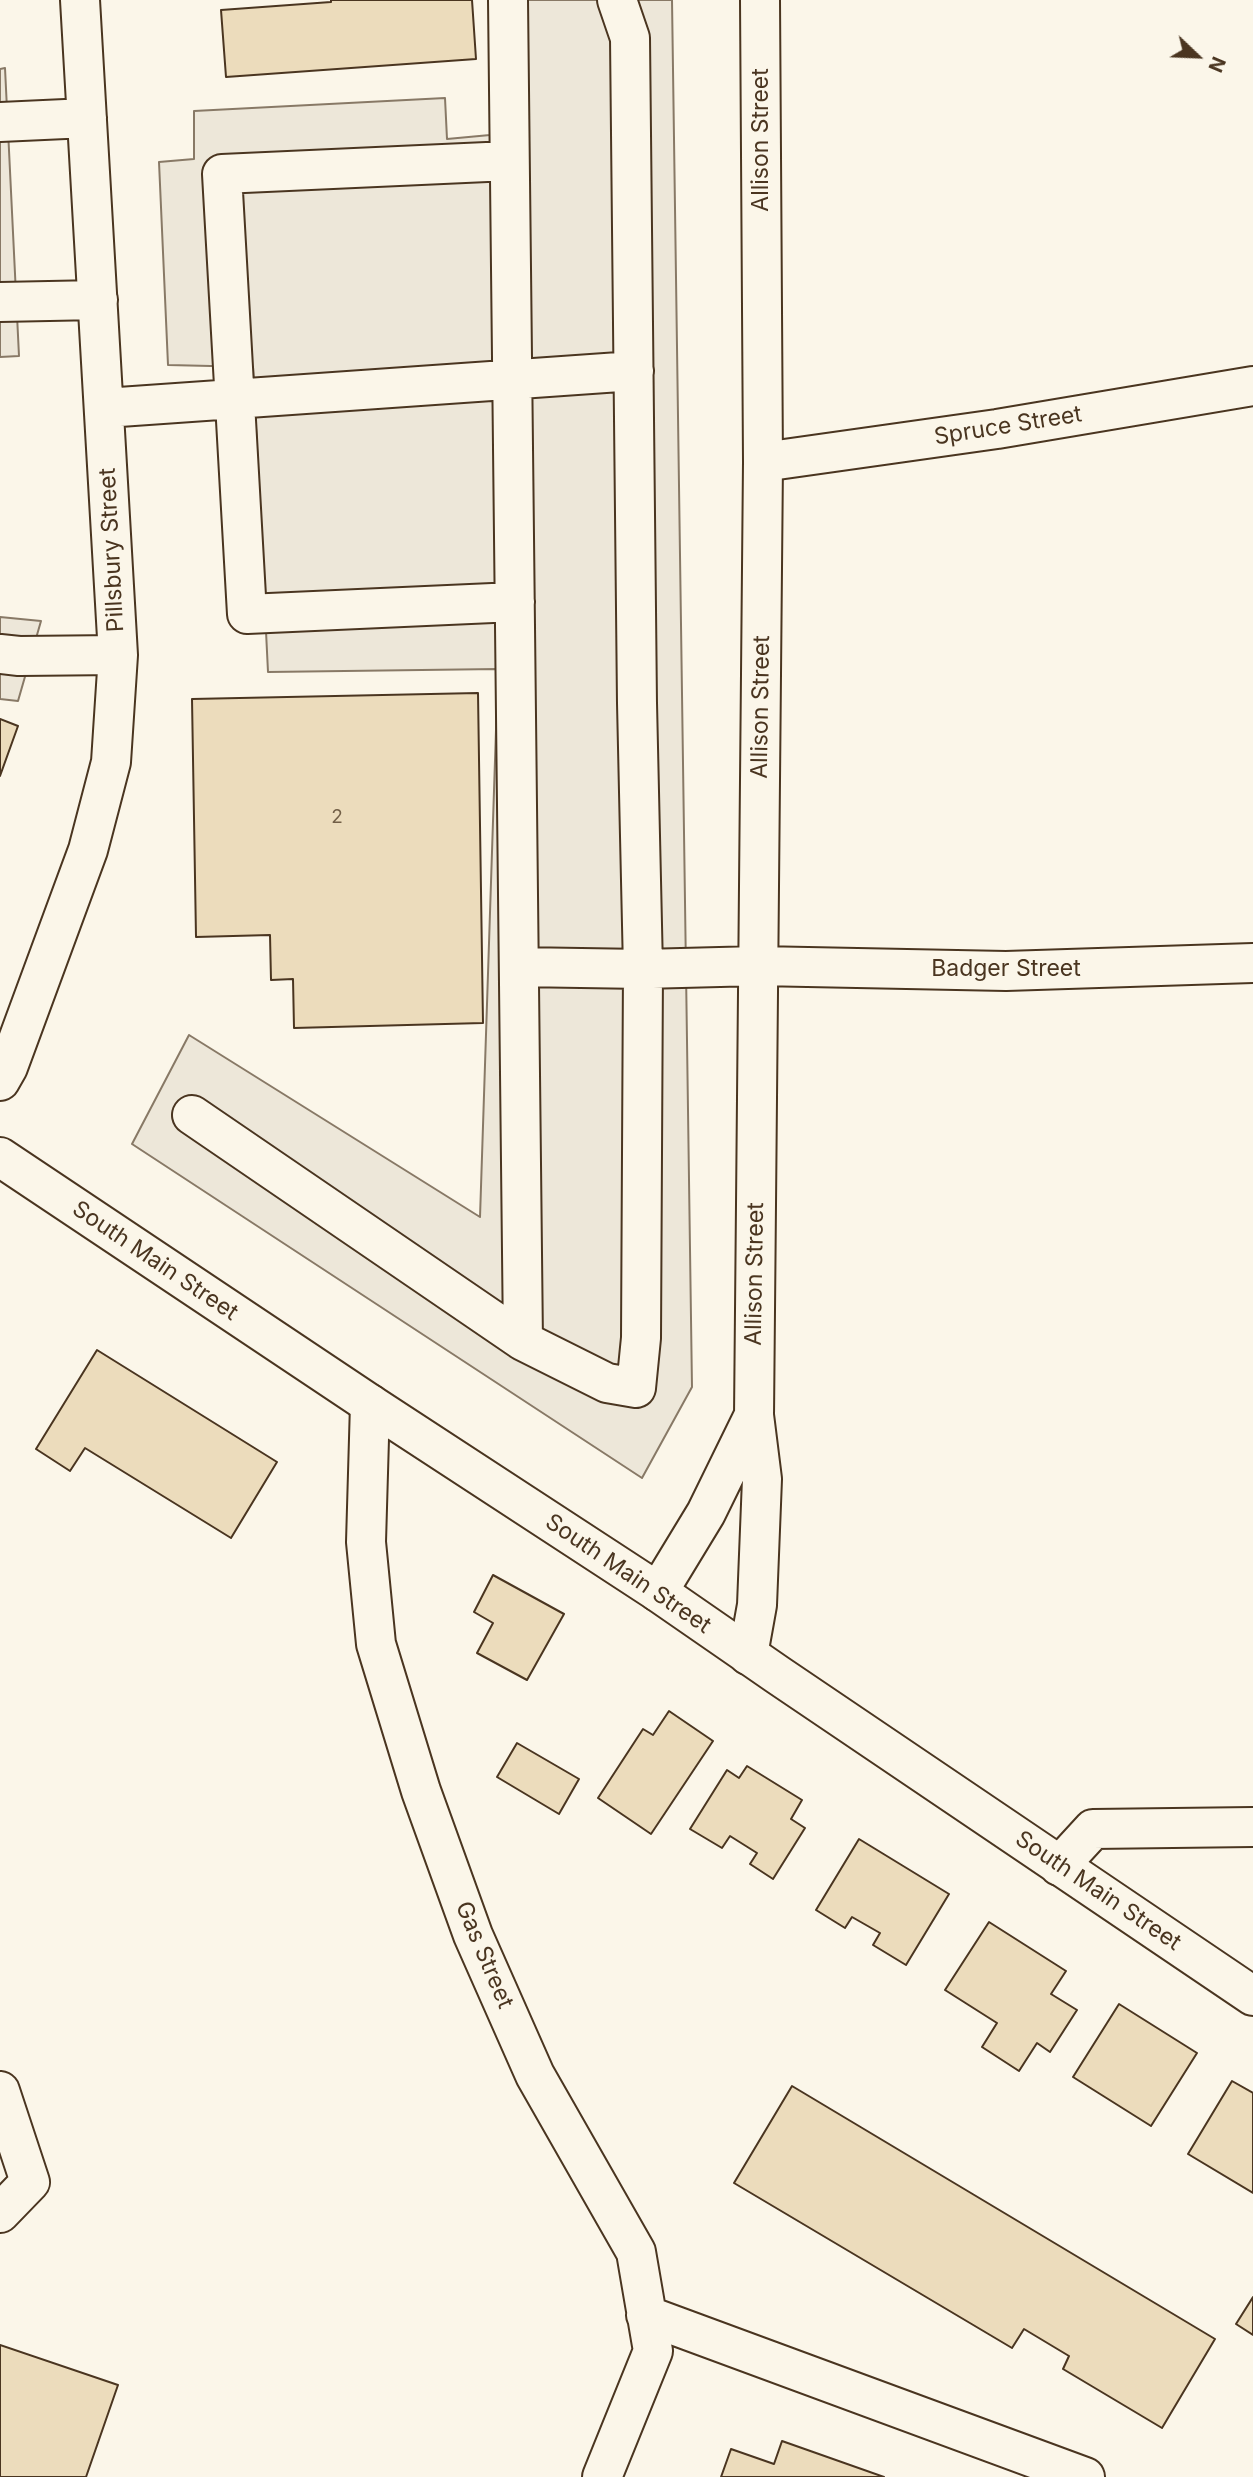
<!DOCTYPE html>
<html>
<head>
<meta charset="utf-8">
<style>
  body { margin:0 }
  #map { position:relative; width:1253px; height:2477px; overflow:hidden; background:#fbf6e9; font-family:Inter,sans-serif }
  canvas { display:block }
  .north { position:absolute; left:1162px; top:21px; width:70px; height:70px; -webkit-text-stroke:5px #fbf6e9; paint-order:stroke; rotate:113deg; font-size:19px; font-weight:700; line-height:28px; text-align:center; color:#4a3520 }
  .north::after { content:''; display:block; margin:auto; width:24px; height:32px; background:#4a3520; clip-path:polygon(50% 0,100% 100%,50% 72%,0 100%) }
</style>
</head>
<body>
<div id="map">
<canvas width="1253" height="2477"></canvas>
<div class="north">N</div>
</div>
<script>
const g = document.querySelector('canvas').getContext('2d');
g.lineJoin = 'round';
function fill(path, color) {
  g.fillStyle = color;
  g.fill(path, 'evenodd');
}
function trace(path, color, width, dash) {
  g.strokeStyle = color;
  g.lineWidth = width;
  g.lineCap = dash ? 'butt' : 'round';
  g.setLineDash(dash || []);
  g.stroke(path);
}
function label(font, color, halo, rows, align = 'center') {
  g.font = font + ' Inter,sans-serif';
  g.lineWidth = 5;
  g.setLineDash([]);
  g.textBaseline = 'middle';
  g.strokeStyle = halo;
  g.fillStyle = color;
  for (const [text, x, y, turn = 0] of rows) {
    g.save();
    g.translate(x, y);
    g.rotate((+turn || 0) * Math.PI / 180);
    g.textAlign = isNaN(turn) ? turn : align;
    if (halo) g.strokeText(text, 0, 0);
    g.fillText(text, 0, 0);
    g.restore();
  }
}
const parking = new Path2D(`
  M492,0H672L692,1387L642,1478L132,1144L189,1035L480,1217L498,669L268,672L253,367L168,365L159,162L194,159V111L445,98L447,139L490,135Z
  M5,68L19,356L0,357V69Z
  M0,617L41,621L18,701L0,699Z`);
fill(parking, '#ede7d9');
trace(parking, '#887966', 2);
const building = new Path2D(`
  M331,0H472L476,59L226,77L221,10L331,2Z
  M478,693L483,1023L294,1028L293,979L271,980L270,935L196,937L192,699Z
  M0,719L18,726L0,776Z
  M97,1350L277,1462L231,1538L85,1448L70,1471L36,1449Z
  M493,1575L564,1614L527,1680L477,1653L493,1623L474,1612Z
  M669,1711L713,1741L651,1834L598,1798L643,1729L653,1735Z
  M517,1743L579,1779L559,1814L497,1777Z
  M747,1766L802,1800L791,1819L805,1828L773,1879L750,1864L757,1853L730,1836L722,1848L690,1829L727,1770L739,1778Z
  M859,1839L949,1894L906,1965L873,1945L880,1933L852,1917L845,1928L816,1910Z
  M989,1922L1066,1971L1051,1994L1077,2010L1050,2052L1037,2043L1019,2071L982,2047L997,2023L945,1990Z
  M1119,2004L1197,2053L1151,2126L1073,2077Z
  M1232,2081L1253,2093V2193L1188,2154Z
  M792,2086L1215,2339L1162,2428L1063,2369L1069,2356L1024,2329L1012,2348L734,2183Z
  M1253,2297V2335L1236,2324Z
  M0,2345L118,2385L86,2477H0Z
  M782,2441L884,2477H721L731,2449L774,2464Z`);
fill(building, '#ecdcbc');
trace(building, '#4a3520', 2);
const minor = new Path2D(`
  M508,0L523,1341L607,1383L636,1388L641,1338L643,969L637,703L630,38L617,0
  M0,122L87,118
  M509,161L222,174L247,614L515,602
  M0,302L98,300
  M105,408L634,371
  M763,462L997,429L1253,386
  M0,654L19,656L118,655
  M519,967L643,969L758,966L1006,971L1253,963
  M0,1081L8,1067L88,850L111,762L118,655L80,0
  M192,1115L523,1341
  M370,1404L366,1542L376,1644L421,1791L473,1935L535,2075L636,2252L653,2351L602,2477
  M658,1592L706,1513L754,1415
  M748,1655L757,1605L762,1479L754,1415L763,462L760,0
  M1059,1866L1093,1829L1253,1827
  M0,2091L30,2182L0,2213
  M646,2315L1085,2477`);
const major = new Path2D(`
  M0,1157L370,1404L658,1592L778,1675L1253,1996`);
trace(minor, '#4a3520', 42);
trace(major, '#4a3520', 42);
trace(minor, '#fbf6e9', 38);
trace(major, '#fbf6e9', 38);
label('19px', '#725f47', null, [
  ["2",337,817]
]);
label('23px', '#4a3520', '#fbf6e9', [
  ["Allison Street",761,140,-90],
  ["Spruce Street",1008,426,-9],
  ["Pillsbury Street",112,550,-93],
  ["Allison Street",761,707,-89],
  ["Badger Street",1006,969],
  ["South Main Street",155,1261,34],
  ["Allison Street",755,1274,-89],
  ["South Main Street",628,1574,34],
  ["South Main Street",1098,1891,34],
  ["Gas Street",484,1955,67]
]);
</script>
</body>
</html>
